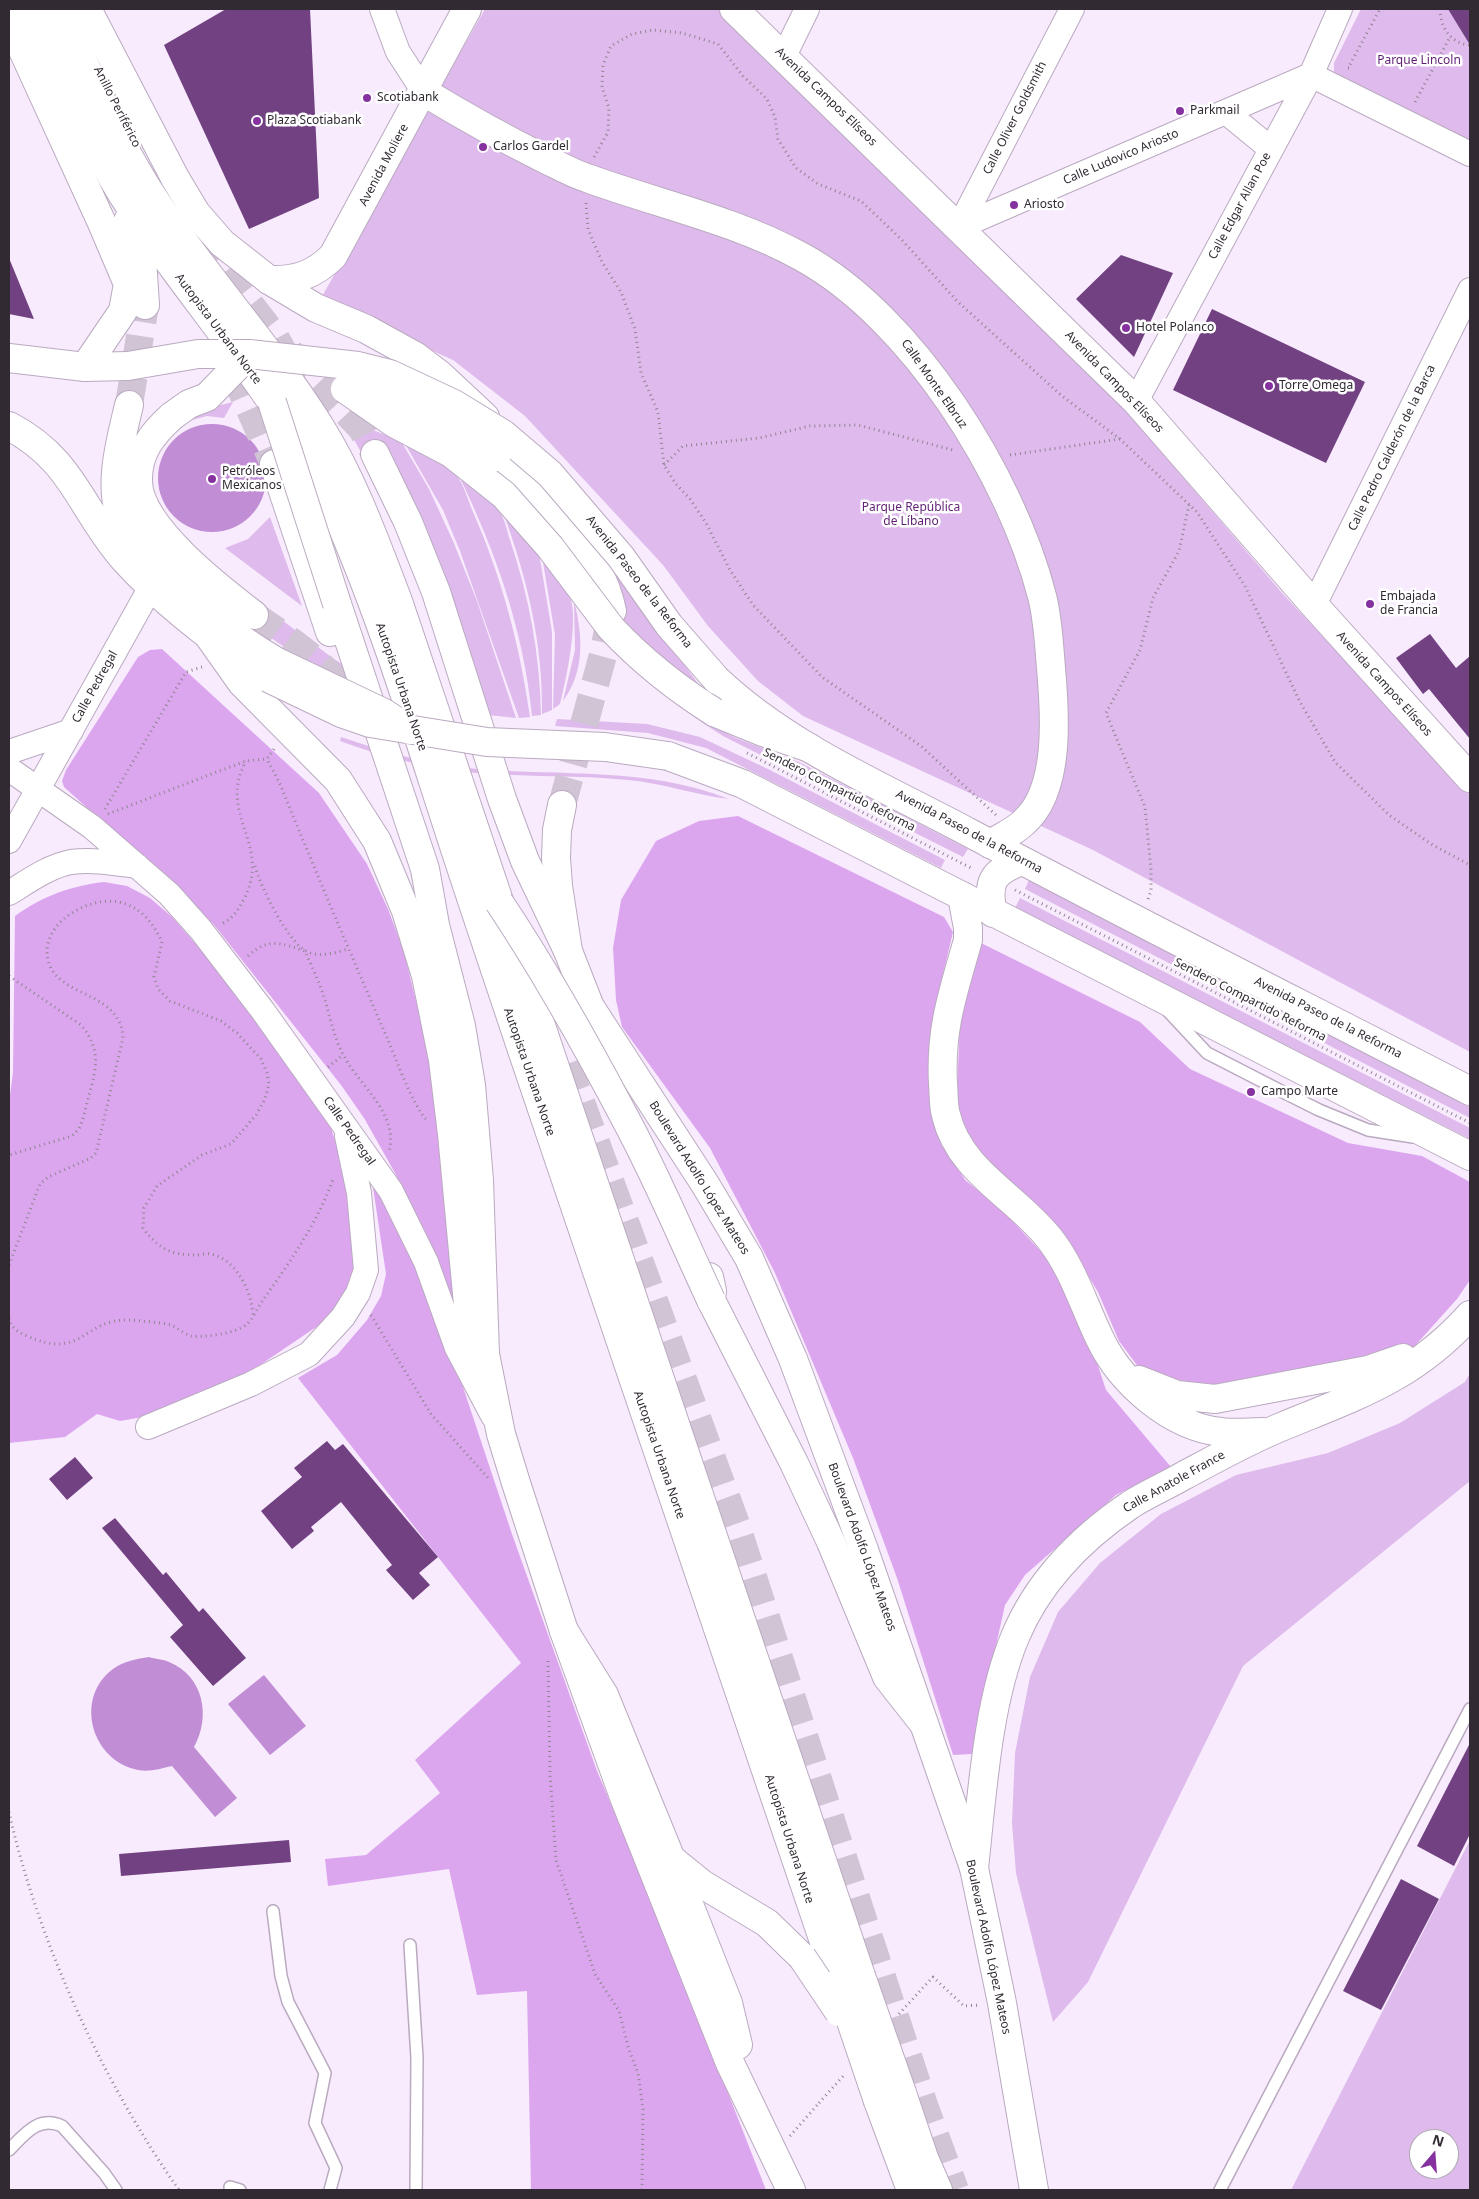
<!DOCTYPE html>
<html>
<head>
<meta charset="utf-8">
<style>
  body { margin:0 }
  #map { position:relative; width:1479px; height:2199px; overflow:hidden; background:#f8ebfd; font-family:"Noto Sans",sans-serif }
  canvas { display:block }
  .frame { position:absolute; inset:0; border:10px solid #312a33; pointer-events:none }
  .north { position:absolute; left:1409px; top:2129px; width:50px; height:50px; box-sizing:border-box; background:#fff; border:1px solid #adaaad; border-radius:50%; rotate:18deg; font-size:14px; font-weight:700; line-height:20px; text-align:center; color:#312a33 }
  .north::after { content:''; display:block; margin:auto; width:18px; height:22px; background:#85319f; clip-path:polygon(50% 0,100% 100%,50% 72%,0 100%) }
</style>
</head>
<body>
<div id="map">
<canvas width="1479" height="2199"></canvas>
<div class="frame"></div>
<div class="north">N</div>
</div>
<script>
const g = document.querySelector('canvas').getContext('2d');
g.lineJoin = 'round';
function fill(path, color) {
  g.fillStyle = color;
  g.fill(path, 'evenodd');
}
function trace(path, color, width, dash) {
  g.strokeStyle = color;
  g.lineWidth = width;
  g.lineCap = dash ? 'butt' : 'round';
  g.setLineDash(dash || []);
  g.stroke(path);
}
function label(font, color, halo, rows, align = 'center') {
  g.font = font + ' "Noto Sans",sans-serif';
  g.lineWidth = 5;
  g.setLineDash([]);
  g.textBaseline = 'middle';
  g.strokeStyle = halo;
  g.fillStyle = color;
  for (const [text, x, y, turn = 0] of rows) {
    g.save();
    g.translate(x, y);
    g.rotate((+turn || 0) * Math.PI / 180);
    g.textAlign = isNaN(turn) ? turn : align;
    if (halo) g.strokeText(text, 0, 0);
    g.fillText(text, 0, 0);
    g.restore();
  }
}
fill(new Path2D(`
  M485,9H726L1127,412L1283,594L1470,795V1052L1093,850L803,716L758,681L708,626L663,565L525,416L453,360L320,300Z
  M1361,9H1470V143L1334,73V63Z
  M233,402L224,418L207,416L181,423L209,408Z
  M342,418L401,441L429,489L453,541L477,601L516,718L488,715L475,667L444,576L362,454Z
  M404,442C417,449 447,465 456,475C464,484 468,501 473,512C502,578 520,646 530,717L519,718L460,551L443,510Z
  M459,476C472,486 490,497 499,511C505,519 507,531 510,540C529,596 540,655 541,715L532,716C524,632 496,552 459,476Z
  M503,512L539,553L552,632V710L542,714C543,643 527,578 503,512Z
  M270,517L302,606L225,548L248,539Z
  M542,556C551,568 564,582 570,597C579,620 566,680 560,704L553,709L555,635Z
  M611,565L708,697L622,626L609,566Z
  M574,601C583,636 585,671 563,701L575,650Z
  M263,606L334,659L379,688C327,677 293,654 250,623Z
  M581,607L709,724L736,738L799,762L968,849L963,857L723,736C692,716 661,695 634,669C616,653 601,633 584,616Z
  M557,719L647,724L700,737L770,770L945,860L941,868L706,748L648,733L555,726Z
  M341,737C385,752 430,765 477,769C562,776 648,767 729,799C695,795 663,783 628,780C578,775 527,777 476,773C430,769 383,757 340,741Z
  M1029,880L1470,1107V1118L1025,889Z
  M1020,898L1470,1128V1139L1015,908Z
  M1470,1373V1481L1243,1666L1088,1982L1053,2022L1016,1873L1012,1823L1015,1753L1030,1677L1058,1612L1100,1563L1161,1514L1236,1475L1328,1453L1400,1423L1465,1382Z
  M1470,1840V2190H1291ZM1419,2139H1449V2169H1419Z`), '#dfbaec');
fill(new Path2D(`
  M162,649L319,793L367,864L388,909L404,952L431,1063L455,1298L449,1300L414,1214L395,1173L364,1118L341,1085L215,926L193,903L64,787L62,781L66,770L138,657L150,650Z
  M738,816L944,917L953,932L936,1004L930,1079L936,1132L965,1180L1000,1208L1047,1258L1077,1302L1106,1390L1171,1467L1116,1495L1025,1575L1005,1605L972,1754L953,1755L897,1578L853,1458L775,1273L710,1148L622,1027L616,1000L613,948L621,900L656,841L699,821Z
  M104,882L127,886L150,898L172,917L206,956L326,1112L344,1169L357,1258L349,1288L328,1319L238,1380L171,1412L120,1421L97,1414L65,1437L9,1443V1103L13,1072L15,916C43,896 70,886 104,882Z
  M977,941L1140,1022L1190,1069L1348,1143L1422,1156L1470,1182V1280L1457,1299L1413,1348L1186,1392L1142,1372L1119,1341L1098,1292L1070,1246L980,1162L956,1114L960,1021L973,973Z
  M372,1181L414,1254L452,1354L513,1537L597,1771L661,1922L766,2190H531L527,1991L477,1995L449,1869L328,1886L325,1859L366,1855L440,1793L415,1760L521,1663L298,1378L337,1355L367,1320L381,1296L386,1274Z`), '#dca6ef');
fill(new Path2D(`
  M158 478a54 54 0 1 1 108 0a54 54 0 1 1-108 0Z
  M149,1657C155,1659 163,1659 169,1662C204,1676 211,1717 194,1747L237,1798L215,1817L172,1766C159,1769 147,1773 134,1769C90,1757 75,1697 113,1669C124,1661 137,1659 149,1657Z
  M264,1675L306,1726L270,1755L228,1704Z`), '#c18dd4');
fill(new Path2D(`
  M226,9H310L319,198L249,229L164,45Z
  M1448,9H1470V45Z
  M1121,255L1173,273L1134,357L1076,299Z
  M9,258L34,319L9,314Z
  M1212,309L1365,382L1326,463L1173,390Z
  M1430,634L1456,668L1470,656V739L1429,689L1423,694L1396,658Z
  M327,1441L335,1450L343,1444L438,1557L419,1573L430,1585L413,1600L386,1570L392,1565L341,1502L311,1527L314,1531L292,1549L261,1511L302,1477L294,1468Z
  M75,1457L93,1478L67,1500L49,1479Z
  M115,1518L163,1575L166,1572L199,1612L203,1608L246,1658L213,1686L170,1637L183,1625L102,1528Z
  M1470,1743V1834L1454,1866L1417,1846Z
  M289,1840L291,1862L121,1876L119,1854Z
  M1401,1879L1439,1899L1381,2010L1343,1991Z`), '#724182');
trace(new Path2D(`
  M562,805L603,655L612,611`), '#d0c4d5', 28, [28, 14]);
trace(new Path2D(`
  M173,206L274,335L296,375
  M290,352L362,429L375,454
  M233,371L274,464
  M129,405L145,305
  M254,615C293,643 324,660 350,702
  M567,1064L736,1524L857,1901L924,2105L955,2190`), '#d0c4d5', 28, [28, 14]);
const service = new Path2D(`
  M1166,1009L1207,1053L1281,1091L1319,1110L1368,1130L1413,1137
  M273,1911L281,1976L288,2002L325,2073L315,2123L336,2168L330,2190
  M410,1945L417,2058L416,2190
  M9,2150C24,2135 38,2115 62,2126L104,2173L116,2190
  M230,2187L240,2190
  M1220,2190L1470,1709`);
const minor = new Path2D(`
  M382,9L398,52L424,92
  M784,56L807,9
  M1311,75L1470,154
  M1227,113L1271,149
  M959,227L1311,75
  M959,227L1072,9
  M1136,401L1311,75L1340,9
  M1314,605L1470,290
  M9,752L71,731
  M9,769L92,827L169,894L201,930L263,1011L391,1191L426,1262L457,1348L493,1416
  M9,841L152,585
  M9,893C27,882 49,866 71,862C93,859 115,863 137,866
  M148,1427L251,1384L309,1354L343,1317L358,1293L366,1270L359,1193L347,1136`);
const tertiary = new Path2D(`
  M734,9L1136,401L1314,605L1470,778
  M424,92C462,115 501,137 541,157C556,164 571,173 587,178C658,204 735,220 802,257C913,318 1011,476 1042,596C1048,619 1049,645 1051,668C1055,713 1061,791 1023,823C1014,832 1001,837 990,844
  M269,280C295,281 314,275 333,256L467,9
  M962,896L968,928V940C953,993 940,1028 943,1084C944,1094 943,1105 946,1115C959,1171 1016,1196 1049,1238C1073,1268 1083,1304 1100,1339C1121,1383 1171,1427 1221,1432C1235,1434 1250,1432 1263,1432
  M1139,1380L1177,1395L1215,1399L1368,1370L1403,1358
  M974,1868C982,1797 987,1704 1015,1637C1038,1582 1080,1539 1130,1505C1147,1494 1166,1486 1183,1476C1215,1459 1247,1441 1281,1427C1356,1396 1414,1378 1470,1315`);
const secondary = new Path2D(`
  M9,358L85,367L128,366
  M9,426C74,460 80,509 124,559C164,604 218,644 268,678
  M496,457C545,496 599,548 612,611
  M208,635L242,683L338,780L377,841L406,911L426,976L443,1060L452,1134L469,1315L485,1354L501,1434L516,1483L564,1631L624,1797L730,2063L791,2190
  M717,680C788,747 882,786 968,832C1134,920 1303,1005 1470,1091
  M668,756L743,784L1470,1156
  M562,805L557,830L556,858L558,886L568,951L590,1007L705,1184L749,1258L793,1359L864,1550L974,1868L1002,2003L1034,2190
  M993,913C986,882 993,871 1022,861
  M671,1859L728,2003L738,2045`);
const trunk = new Path2D(`
  M87,9L175,178L196,213L222,243L269,280L316,308L366,329L415,356L440,375L485,417
  M9,20L102,223L128,284L123,311L85,367`);
const motorway = new Path2D(`
  M32,9C64,77 91,149 133,211C203,315 291,409 341,524C381,617 411,713 442,809C467,887 494,966 520,1044C625,1357 731,1670 838,1983
  M60,9C86,67 110,128 144,183C196,267 266,341 319,425C353,479 375,541 398,601L861,1976
  M128,221L142,259L145,305
  M129,405C121,440 108,483 121,519C126,533 138,545 147,556C185,599 228,633 277,662
  M172,416C152,434 137,453 138,482C139,527 220,589 254,615
  M375,454L408,522L436,592L502,799L525,861L568,951
  M274,464L330,632
  M337,604L425,869L435,925L461,1026L471,1085L479,1180L485,1354
  M714,712L763,732L810,748
  M590,1007L592,1027L607,1062
  M709,1277L712,1291L711,1300L794,1463L831,1542L887,1677L924,1724
  M564,1631L604,1695L671,1859L702,1884L767,1923L802,1957
  M902,2093L924,2158L938,2190
  M878,2101L911,2190`);
trace(service, '#baaac0', 14);
trace(minor, '#baaac0', 26);
trace(tertiary, '#baaac0', 30);
trace(secondary, '#baaac0', 30);
trace(trunk, '#baaac0', 30);
trace(motorway, '#baaac0', 30);
trace(new Path2D(`
  M1440,9C1440,27 1451,44 1470,45
  M1349,68H1348L1380,9
  M1415,102L1450,37
  M594,157L608,132L609,108L602,87L603,65L611,46L632,34L653,30L682,33L718,44L743,76L767,99L775,117L778,139L796,168L818,184L861,201L902,240L958,302L1062,396L1120,439L1197,512L1245,586L1300,702L1335,762L1389,815L1431,844L1470,865
  M586,203L588,229L602,262L621,292L635,329L641,373L658,412L664,465L676,484L690,499L706,523L730,570L753,605L822,677L921,746L996,815
  M1010,455L1120,439
  M664,465L683,446L759,438L810,426L858,425L953,450
  M274,749L267,759L280,784C315,870 351,955 388,1040C396,1059 413,1106 426,1119
  M747,753L973,869
  M105,809L186,672L202,667
  M108,814L214,773L246,761L267,759
  M255,866C260,886 288,942 306,951C319,958 335,953 348,949
  M1015,890L1470,1123
  M1148,899L1151,891V870L1145,807L1106,713L1140,650L1153,598L1179,551L1189,505
  M223,923C233,918 238,910 243,901C274,843 216,817 246,761
  M248,956C269,937 280,943 305,951C311,965 318,979 323,994C330,1014 333,1037 344,1056C360,1087 399,1113 389,1152
  M9,976L81,1025C101,1049 97,1067 89,1095C86,1106 84,1118 79,1129L72,1136L9,1155
  M328,1067L343,1055
  M9,1265L40,1184L48,1177L91,1158L96,1153L123,1038C121,993 63,997 50,966C33,925 93,891 126,904C144,911 154,925 162,942L154,977L158,989L170,1001L221,1021L237,1033L261,1059L267,1073L269,1084L265,1099L256,1115L231,1144L202,1155L157,1186L144,1208L143,1228C158,1248 170,1255 196,1255C200,1255 206,1253 211,1254C237,1260 251,1291 253,1314
  M371,1315L431,1414L489,1479
  M9,1318C11,1328 18,1332 27,1336C83,1361 82,1319 129,1320C142,1321 159,1322 171,1325C178,1328 184,1334 191,1336C204,1338 236,1333 246,1325C253,1319 258,1307 263,1300C290,1262 318,1222 333,1179
  M548,1661L550,1774L556,1860L595,1974L619,2011L629,2050L638,2073L643,2109L642,2190
  M9,1812C38,1942 103,2082 179,2190
  M919,1992L933,1977L964,2006L979,2005
  M790,2136L819,2103`), '#8f8592', 3, [1, 4]);
trace(service, '#fff', 11);
trace(minor, '#fff', 24);
trace(tertiary, '#fff', 28);
trace(secondary, '#fff', 28);
trace(trunk, '#fff', 28);
trace(motorway, '#fff', 28);
const secondaryBridge = new Path2D(`
  M128,366L198,354H249L358,366L390,374L454,404L503,434L550,474L621,557L669,625L717,680
  M350,390L418,412L438,421L496,457
  M268,678L341,713L370,723L487,742L605,747L668,756`);
const motorwayBridge = new Path2D(`
  M345,389L394,423L451,453L504,495L550,547L611,628C642,661 676,688 714,712
  M272,402L337,604
  M172,416L189,404L207,397L249,354
  M277,662L384,713L410,730
  M499,902C545,971 586,1044 625,1118C657,1177 683,1240 711,1300
  M802,1957L839,2012
  M861,1976L902,2093
  M838,1983L878,2101`);
trace(secondaryBridge, '#baaac0', 30, []);
trace(motorwayBridge, '#baaac0', 30, []);
trace(new Path2D(`
  M899,2014L919,1992
  M819,2103L845,2074`), '#8f8592', 3, [1, 4]);
trace(secondaryBridge, '#fff', 28);
trace(motorwayBridge, '#fff', 28);
for (const [x, y, r, color] of [
  [367,98,5,"#85319f"],
  [1180,111,5,"#85319f"],
  [257,121,5,"#85319f"],
  [483,147,5,"#85319f"],
  [1014,205,5,"#85319f"],
  [1126,328,5,"#85319f"],
  [1269,386,5,"#85319f"],
  [212,479,5,"#85319f"],
  [1370,604,5,"#85319f"],
  [1251,1092,5,"#85319f"]
]) {
  const dot = new Path2D();
  dot.arc(x, y, r, 0, 2 * Math.PI);
  g.fillStyle = color;
  g.fill(dot);
  trace(dot, '#fff', 2);
}
label('12px', '#601f74', '#fff', [
  ["Parque Lincoln",1419,61],
  ["Parque República",911,508],
  ["de Líbano",911,522]
]);
label('12px', '#312a33', '#fff', [
  ["Avenida Campos Elíseos",826,97,44],
  ["Anillo Periférico",117,107,63],
  ["Calle Oliver Goldsmith",1015,118,-63],
  ["Calle Ludovico Ariosto",1121,157,-23],
  ["Avenida Moliere",384,165,-62],
  ["Calle Edgar Allan Poe",1240,206,-62],
  ["Autopista Urbana Norte",218,329,53],
  ["Avenida Campos Elíseos",1114,382,46],
  ["Calle Monte Elbruz",934,384,55],
  ["Calle Pedro Calderón de la Barca",1392,448,-64],
  ["Avenida Paseo de la Reforma",639,582,52],
  ["Avenida Campos Elíseos",1384,684,48],
  ["Calle Pedregal",95,687,-61],
  ["Autopista Urbana Norte",401,687,71],
  ["Sendero Compartido Reforma",839,790,27],
  ["Avenida Paseo de la Reforma",969,832,28],
  ["Sendero Compartido Reforma",1250,1000,27],
  ["Avenida Paseo de la Reforma",1328,1018,27],
  ["Autopista Urbana Norte",529,1072,71],
  ["Calle Pedregal",349,1131,55],
  ["Boulevard Adolfo López Mateos",699,1178,58],
  ["Autopista Urbana Norte",659,1455,71],
  ["Calle Anatole France",1174,1482,-29],
  ["Boulevard Adolfo López Mateos",862,1547,70],
  ["Autopista Urbana Norte",789,1839,72],
  ["Boulevard Adolfo López Mateos",988,1947,78]
]);
label('12px', '#312a33', '#fff', [
  ["Scotiabank",377,98],
  ["Parkmail",1190,111],
  ["Plaza Scotiabank",267,121],
  ["Carlos Gardel",493,147],
  ["Ariosto",1024,205],
  ["Hotel Polanco",1136,328],
  ["Torre Omega",1279,386],
  ["Petróleos",222,472],
  ["Mexicanos",222,486],
  ["Embajada",1380,597],
  ["de Francia",1380,611],
  ["Campo Marte",1261,1092]
], 'left');
</script>
</body>
</html>
